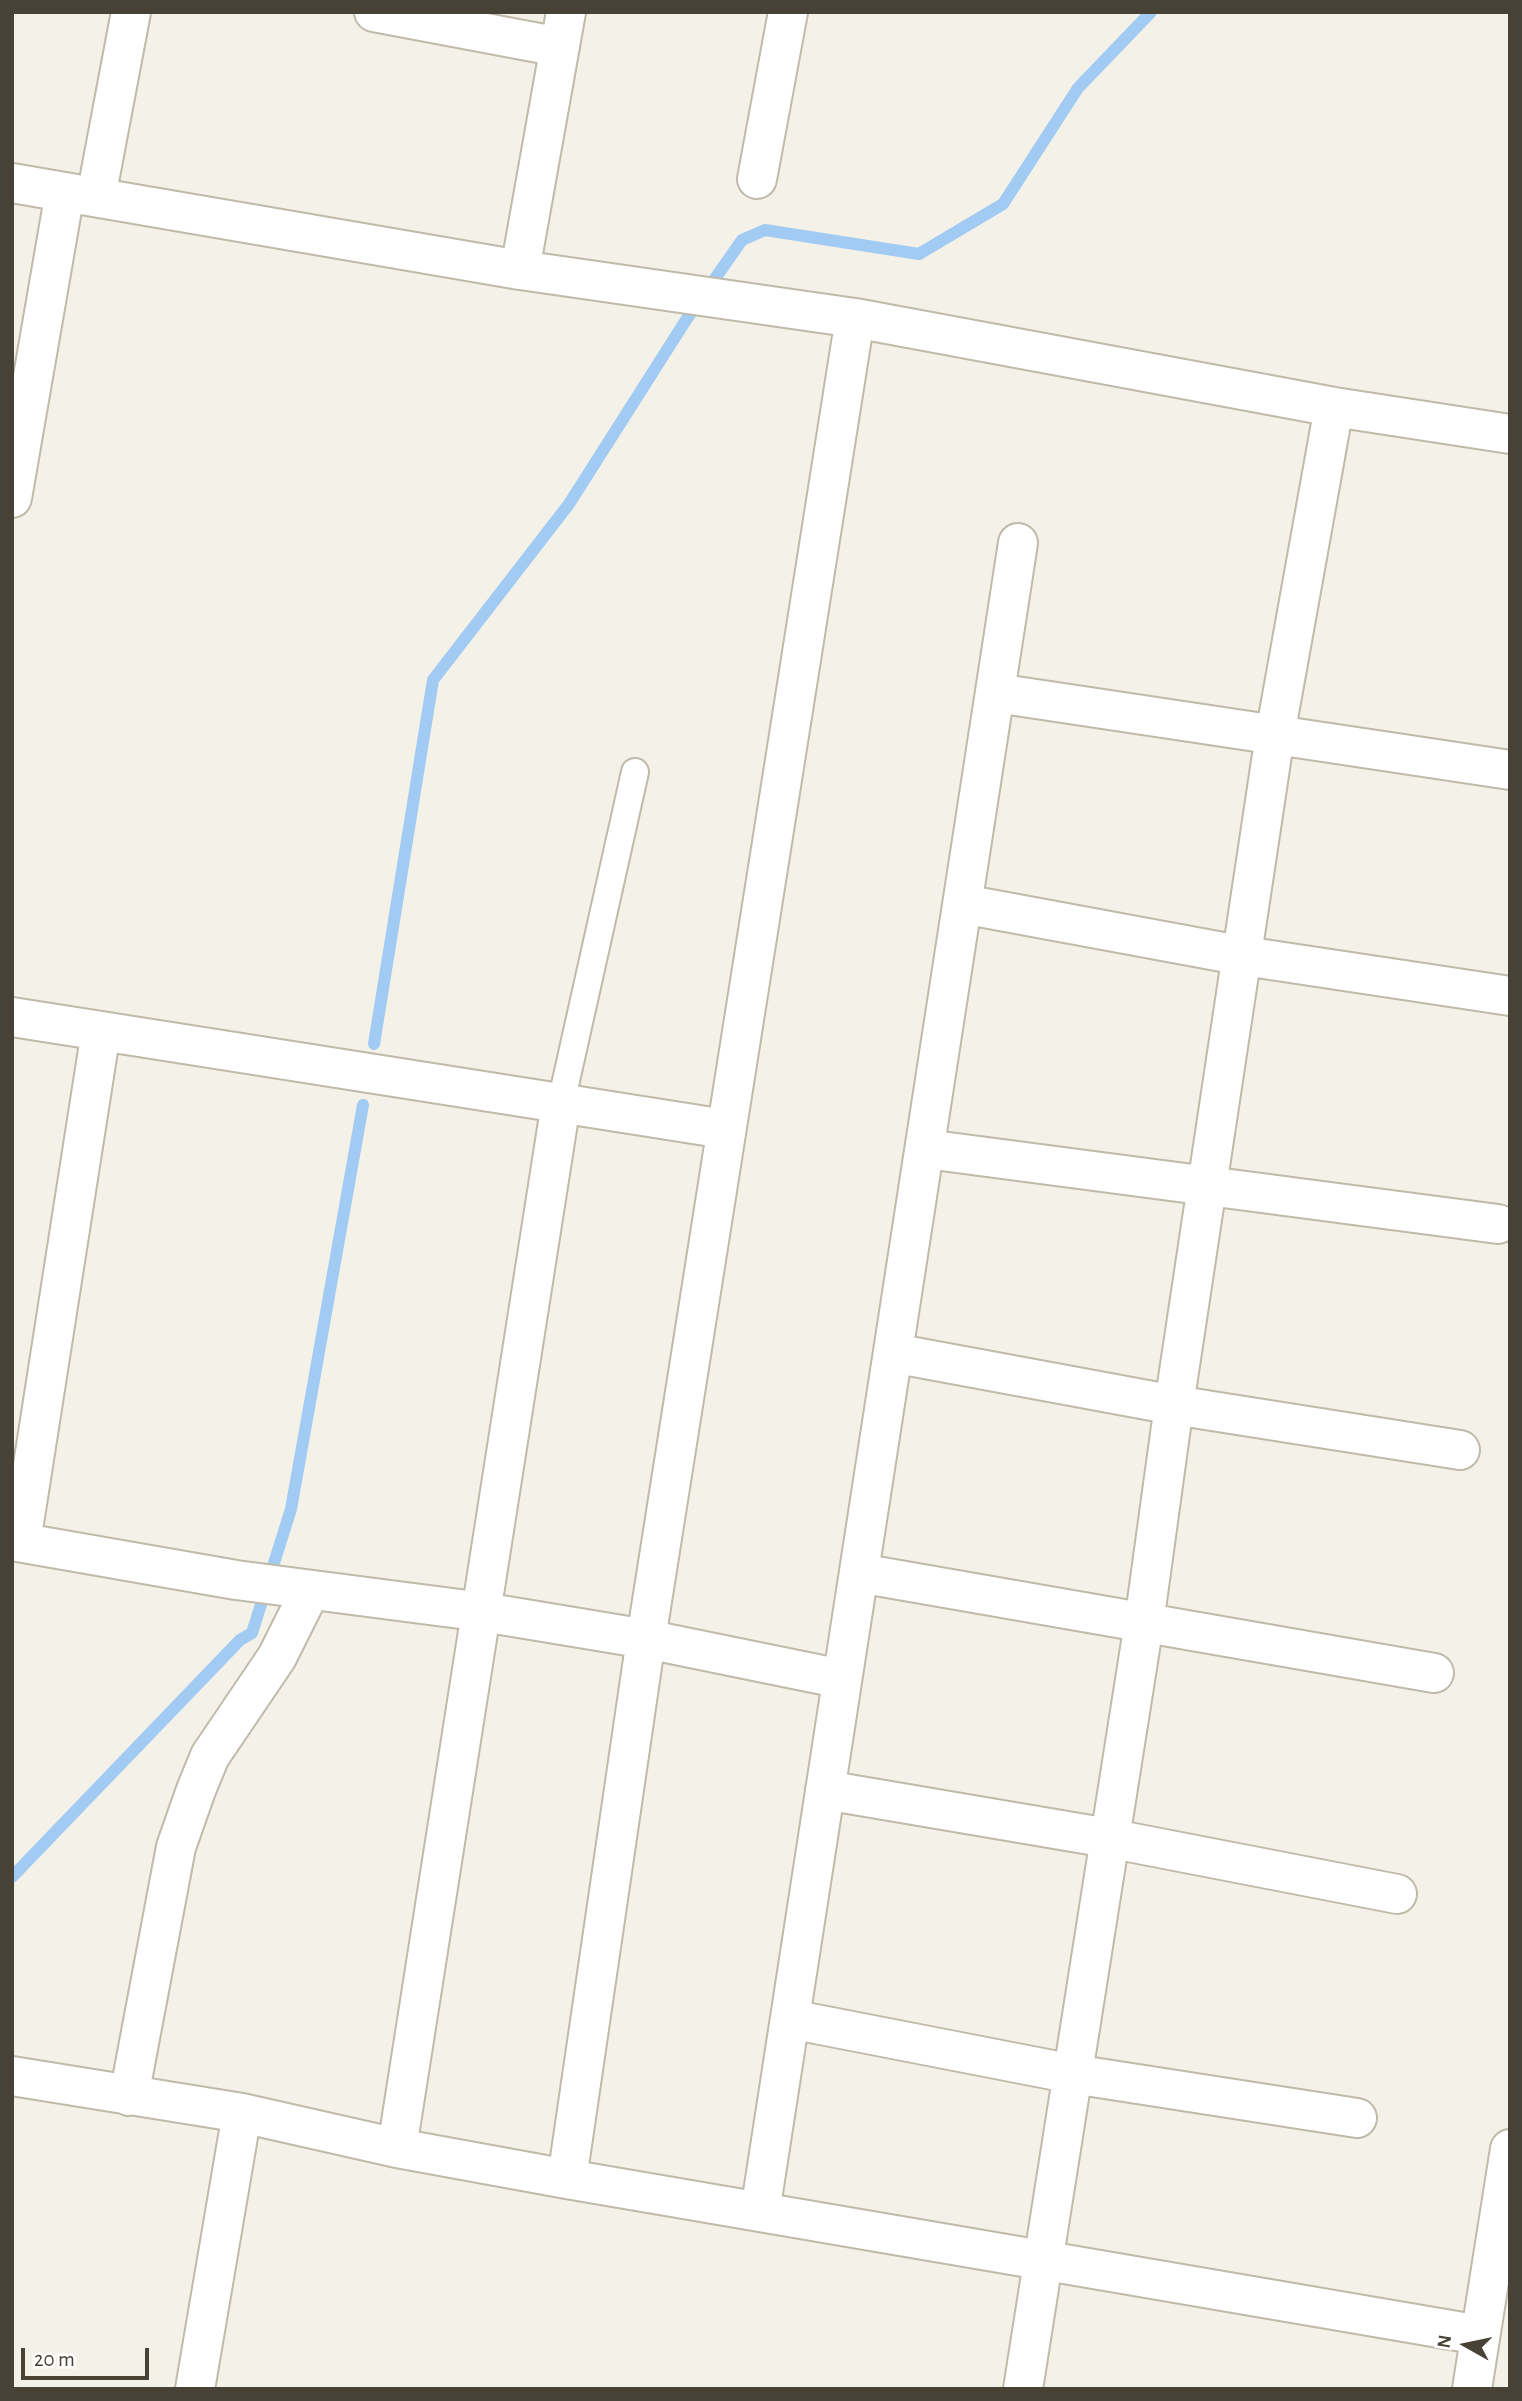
<!DOCTYPE html>
<html>
<head>
<meta charset="utf-8">
<style>
  body { margin:0 }
  #map { position:relative; width:1522px; height:2401px; overflow:hidden; background:#f4f1e8; font-family:"Alegreya Sans",sans-serif }
  canvas { display:block }
  .frame { position:absolute; inset:0; border:14px solid #484236; pointer-events:none }
  .north { position:absolute; left:1431px; top:2310px; width:70px; height:70px; -webkit-text-stroke:5px #fff; paint-order:stroke; rotate:279deg; font-size:19px; font-weight:700; line-height:28px; text-align:center; color:#484236 }
  .north::after { content:''; display:block; margin:auto; width:24px; height:32px; background:#484236; clip-path:polygon(50% 0,100% 100%,50% 72%,0 100%) }
  .scale { position:absolute; left:21px; top:2348px; width:128px; height:32px; box-sizing:border-box; border:4px solid #484236; border-top:0; padding-left:9px; font-size:21px; line-height:24px; white-space:nowrap; color:#484236; -webkit-text-stroke:5px #fff; paint-order:stroke }
</style>
</head>
<body>
<div id="map">
<canvas width="1522" height="2401"></canvas>
<div class="frame"></div>
<div class="north">N</div>
<div class="scale">20 m</div>
</div>
<script>
const g = document.querySelector('canvas').getContext('2d');
g.lineJoin = 'round';
function trace(path, color, width, dash) {
  g.strokeStyle = color;
  g.lineWidth = width;
  g.lineCap = dash ? 'butt' : 'round';
  g.setLineDash(dash || []);
  g.stroke(path);
}
trace(new Path2D(`
  M374,1044L433,680L569,504L686,320L742,240L765,230L919,254L1003,204L1078,88L1151,12
  M12,1877L240,1640L252,1633L291,1509L363,1105`), '#a2cbf3', 12);
const lane = new Path2D(`
  M561,1103L635,772`);
const street = new Path2D(`
  M374,12L560,47
  M757,179L788,12
  M12,183L520,270L855,318L1334,407L1510,434
  M96,197L131,12
  M520,270L566,12
  M12,498L65,192
  M996,693L1510,770
  M963,904L1244,956L1510,996
  M12,1017L725,1129
  M926,1149L1498,1224
  M893,1353L1174,1405L1460,1450
  M12,1541L236,1580L483,1612L646,1639L842,1679
  M21,1542L101,1031
  M859,1573L1434,1673
  M825,1790L1108,1838L1397,1894
  M790,2019L1073,2074L1357,2118
  M12,2076L242,2113L397,2148L567,2179L1480,2335
  M129,2096L176,1847L196,1790L210,1756L277,1657L310,1591
  M397,2148L561,1103
  M567,2179L646,1639L855,318
  M760,2212L1018,543
  M195,2389L242,2113
  M1023,2389L1144,1623L1174,1405L1275,735L1334,407
  M1472,2389L1510,2149`);
trace(lane, '#c0baaa', 30);
trace(street, '#c0baaa', 42);
trace(lane, '#fff', 26);
trace(street, '#fff', 38);
</script>
</body>
</html>
